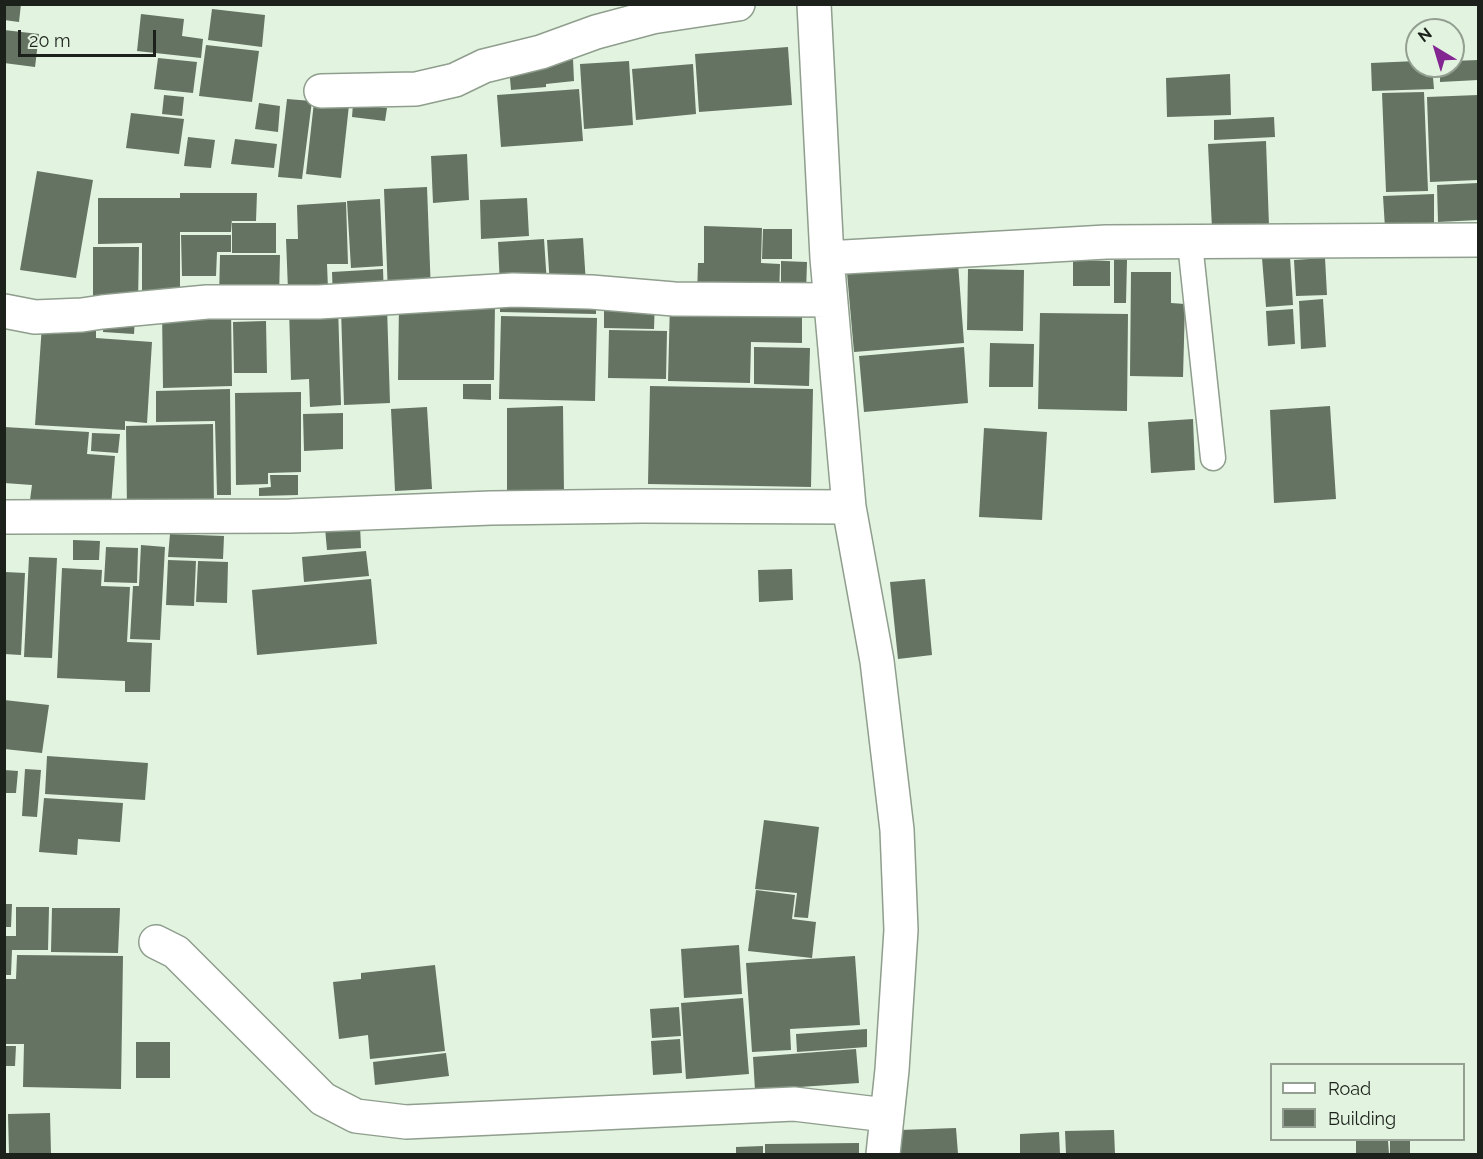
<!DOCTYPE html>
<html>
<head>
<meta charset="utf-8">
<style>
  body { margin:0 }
  #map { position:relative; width:1483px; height:1159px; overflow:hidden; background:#e2f3e0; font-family:Raleway,sans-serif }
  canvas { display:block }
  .frame { position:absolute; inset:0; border:6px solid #1c221b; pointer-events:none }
  .legend { position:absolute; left:1270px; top:1063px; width:195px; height:78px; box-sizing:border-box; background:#e2f3e0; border:2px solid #939f91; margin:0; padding:8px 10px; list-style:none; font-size:18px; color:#1c221b }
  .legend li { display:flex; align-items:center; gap:12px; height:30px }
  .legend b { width:30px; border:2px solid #939f91 }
  .north { position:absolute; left:1405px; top:18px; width:60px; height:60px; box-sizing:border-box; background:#e2f3e0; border:2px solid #939f91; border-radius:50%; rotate:322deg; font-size:16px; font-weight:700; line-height:24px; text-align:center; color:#1c221b }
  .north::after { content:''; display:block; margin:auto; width:21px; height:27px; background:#832692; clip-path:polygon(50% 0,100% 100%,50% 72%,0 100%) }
  .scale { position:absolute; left:18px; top:30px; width:138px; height:27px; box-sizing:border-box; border:3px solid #1c221b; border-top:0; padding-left:8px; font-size:18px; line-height:21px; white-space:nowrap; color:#1c221b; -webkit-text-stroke:4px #e2f3e0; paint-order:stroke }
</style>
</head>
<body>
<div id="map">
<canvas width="1483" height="1159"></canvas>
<div class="frame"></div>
<ul class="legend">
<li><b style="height:8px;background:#fff"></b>Road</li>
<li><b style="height:16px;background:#647362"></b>Building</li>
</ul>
<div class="north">N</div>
<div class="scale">20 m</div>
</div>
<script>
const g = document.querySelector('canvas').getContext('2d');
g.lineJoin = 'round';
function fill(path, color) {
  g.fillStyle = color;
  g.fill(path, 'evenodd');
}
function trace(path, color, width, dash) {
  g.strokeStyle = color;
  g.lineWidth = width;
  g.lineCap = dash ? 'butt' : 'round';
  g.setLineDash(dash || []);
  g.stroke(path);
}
fill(new Path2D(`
  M4,4H21L19,22L4,20Z
  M212,9L265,15L262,47L208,40Z
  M141,14L184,19L182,36L203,39L201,58L137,51Z
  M4,30L39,34L35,67L4,63Z
  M206,45L259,51L252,102L199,96Z
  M788,47L792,105L699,112L695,54Z
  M158,58L197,62L193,93L154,89Z
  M573,59L574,81L546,84V87L511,90L509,67L545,61Z
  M1478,60V80L1440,82V66H1453V61Z
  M629,61L633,125L584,129L580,64Z
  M1417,61V66H1432L1434,89L1372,91L1371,63Z
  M693,64L696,114L636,120L632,69Z
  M1230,74L1231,115L1167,117L1166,78Z
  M579,89L583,141L501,147L497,95Z
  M1424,92L1428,191L1386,192L1382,93Z
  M164,95L184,97L182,116L162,114Z
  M1478,95V180L1430,182L1427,97Z
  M287,99L312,101L302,179L278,177Z
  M314,102L349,105L341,178L306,174Z
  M259,103L280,106L278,132L255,129Z
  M353,104L387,108L385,121L352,117Z
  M131,113L184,119L179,154L126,148Z
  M1274,117L1275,137L1214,140V120Z
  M188,137L215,140L211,168L184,166Z
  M235,139L277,144L274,168L231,164Z
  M1266,141L1269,226L1212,229L1208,144Z
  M467,154L469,200L433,203L431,156Z
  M37,171L93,180L76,278L20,270Z
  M1478,183V220L1438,222L1437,185Z
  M427,187L431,293L388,294L384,189Z
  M180,193H257L256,221H232V219L231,232H180V299H142V243L98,244V198H180Z
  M1434,194V226L1385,228L1383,196Z
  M527,198L529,236L481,239L480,200Z
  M380,199L383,266L351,268L347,201Z
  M346,202L348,264H327L328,289L288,290L286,239H298L297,205Z
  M232,223H276V253H232Z
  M704,226L762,228L761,263L780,264L779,297L697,296L698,263H704Z
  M763,229H792V259H762Z
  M181,235H231V252H217L216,276H182Z
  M583,238L586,284L550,286L547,240Z
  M544,239L547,284L500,287L498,242Z
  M93,247H139L138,303L93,304Z
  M220,255H280L279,299H219Z
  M1290,257L1293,305L1266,307L1262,258Z
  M1325,258L1327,295L1296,296L1294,260Z
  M1073,260L1110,261V286H1073Z
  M1114,260H1127L1126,303H1114Z
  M781,261L807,262L806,293L781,292Z
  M958,263L964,343L854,352L847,273Z
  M383,269L384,297L333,299L332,272Z
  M968,269L1024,270L1023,331L967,330Z
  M1131,272H1171V303L1185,304L1183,377L1130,376Z
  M500,294L596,295V314L500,312Z
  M604,297L655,298L654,329L604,328Z
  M1323,299L1326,347L1301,349L1299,301Z
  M399,302H495L494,380H398Z
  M670,302L802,304V343L751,342L750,383L668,381Z
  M338,306L341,405L310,407L309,379L291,380L289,308Z
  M231,307L232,386L163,388L162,308Z
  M387,307L390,403L344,405L341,309Z
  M1293,309L1295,344L1268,346L1266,311Z
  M1040,313L1128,314L1127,411L1038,409Z
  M104,315L135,317L134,334L103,332Z
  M501,316L597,318L595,401L499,399Z
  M266,321L267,373H234L233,322Z
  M42,325L96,329V338L152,342L147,423L125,421V430L35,425Z
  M609,330L667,331L666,379L608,378Z
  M990,343L1034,344L1033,387H989Z
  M754,347L810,348L809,386L754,384Z
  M964,347L968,403L864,412L859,356Z
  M463,384H491V400L463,399Z
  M650,386L813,389L811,487L648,484Z
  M230,389L231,495H217L215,421L156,422V391Z
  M301,392V472L268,473V484L236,485L235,393Z
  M563,406L564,494L507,495V408Z
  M1330,406L1336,499L1274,503L1270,410Z
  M427,407L432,489L395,491L391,409Z
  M343,413V449L304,451L303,414Z
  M1193,419L1195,470L1151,473L1148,422Z
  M213,424L214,508L127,510L126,426Z
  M4,427L89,432L87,454L115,456L111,506L30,500L32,485L4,483Z
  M984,428L1047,432L1042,520L979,517Z
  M92,433L120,434L118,453L91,451Z
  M270,475H298V495L259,496V488L271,487Z
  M360,525L361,548L327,550L325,528Z
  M170,534L224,536L223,559L168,557Z
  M73,540L100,541L99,560H73Z
  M141,545L165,547L160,640L130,639L133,586H139Z
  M106,547L138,548L137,583L104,582Z
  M366,551L369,576L304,582L302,557Z
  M29,557L57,558L52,658L24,657Z
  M168,560L196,561L194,606L166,605Z
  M198,561L228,562L227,603L196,602Z
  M62,568L102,570L101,586L130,587L127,642L152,643L150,692H125V681L57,678Z
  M792,569L793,600L759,602L758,570Z
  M5,572L25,573L21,655L4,654Z
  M371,579L377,644L257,655L252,590Z
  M925,579L932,655L898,659L890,582Z
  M4,700L49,705L42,753L4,749Z
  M47,756L148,763L145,800L45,794Z
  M25,769L41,770L37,817L22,816Z
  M4,770L18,771L16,793H4Z
  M44,798L123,803L120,842L78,839L77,855L39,852Z
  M764,820L819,827L808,918L794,917L797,893L755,889Z
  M756,890L795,895L792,919L816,922L812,958L748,951Z
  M4,904H12L11,927H4Z
  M16,907H49L48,950H12L11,975H4V936H16Z
  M52,908H120L118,953L51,952Z
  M739,945L742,994L684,998L681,949Z
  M17,955L123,956L121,1089L23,1087L24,1044H4V979H16Z
  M855,956L860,1025L790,1029L791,1050L752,1052L746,963Z
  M435,965L445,1051L370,1059L368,1035L339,1039L333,982L361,979V973Z
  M743,998L749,1074L686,1079L681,1003Z
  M679,1007L681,1036L652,1038L650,1009Z
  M867,1029V1047L797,1052L796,1034Z
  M680,1039L682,1073L653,1075L651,1041Z
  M136,1042H170V1078H136Z
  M4,1046H16L15,1066H4Z
  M856,1049L859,1083L755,1090L753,1057Z
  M446,1053L449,1076L375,1085L373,1062Z
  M50,1113L51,1154H9L8,1114Z
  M956,1128L958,1154H901L900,1130Z
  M1114,1130L1115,1154H1066L1065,1131Z
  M1059,1132L1060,1154H1020V1134Z
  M1390,1140H1410V1154H1390Z
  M1356,1141H1388L1389,1154H1356Z
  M859,1143V1154H765V1144Z
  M763,1146V1154H736V1147Z`), '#647362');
const service = new Path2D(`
  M1190,243L1213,458`);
const minor = new Path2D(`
  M814,4L827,258L849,507L877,661L897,830L901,930L892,1070L883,1154
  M321,91L416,89L455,80L484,66L541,52L596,32L652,17L738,4
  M827,258L1106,242L1478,240
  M4,311L35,317L82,315L102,312L207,302H319L513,290L591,292L674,299L830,300
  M4,517L290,516L491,508L642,506L849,507
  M156,942L176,952L323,1099L356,1116L406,1122L794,1104L886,1115`);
trace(service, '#8f9e8d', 27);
trace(minor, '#8f9e8d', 36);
trace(service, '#fff', 24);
trace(minor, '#fff', 33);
</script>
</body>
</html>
